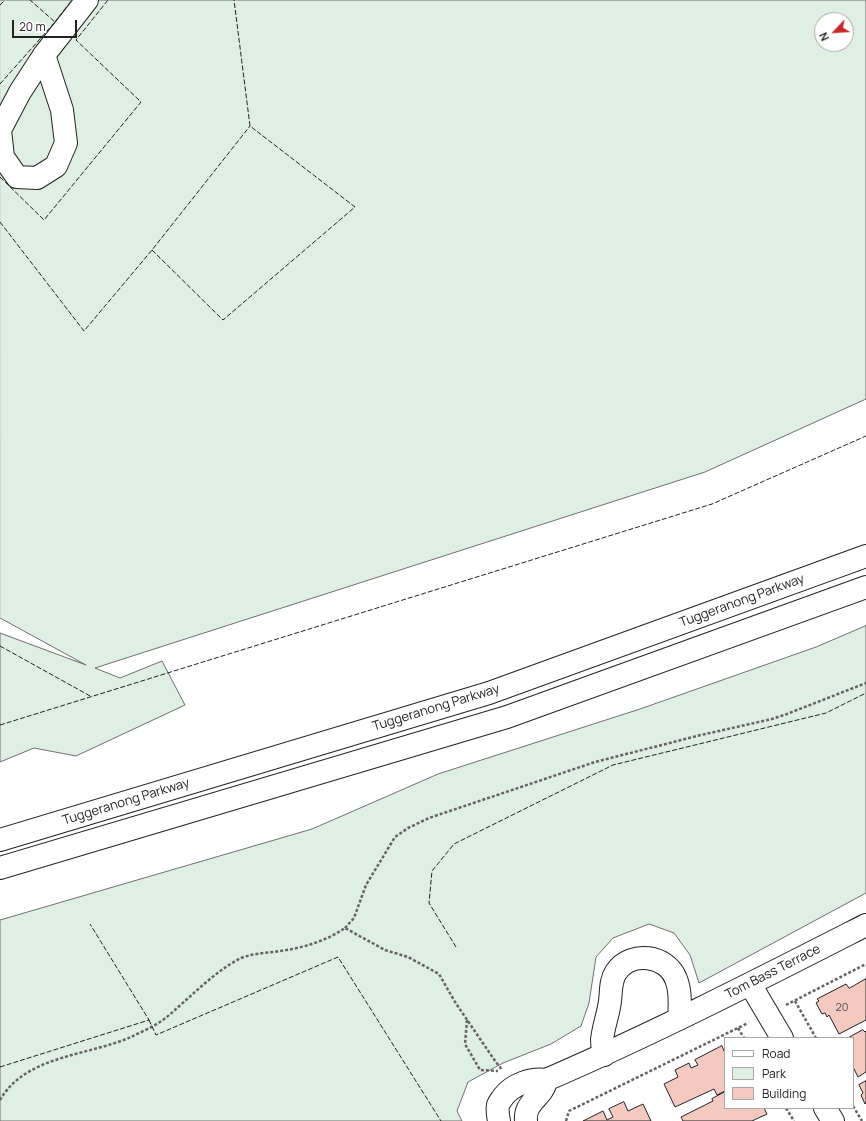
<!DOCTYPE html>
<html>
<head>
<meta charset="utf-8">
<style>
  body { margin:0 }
  #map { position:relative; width:866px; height:1121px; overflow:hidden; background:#fff; font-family:Manrope,sans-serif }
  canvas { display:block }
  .legend { position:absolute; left:724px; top:1037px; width:130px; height:72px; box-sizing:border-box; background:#fff; border:1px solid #a7a7a7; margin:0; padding:5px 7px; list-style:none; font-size:12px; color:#222 }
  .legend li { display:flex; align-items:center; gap:8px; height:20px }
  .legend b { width:20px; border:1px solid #a7a7a7 }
  .north { position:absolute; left:814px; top:12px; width:40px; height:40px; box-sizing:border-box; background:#fff; border:1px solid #a7a7a7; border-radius:50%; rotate:245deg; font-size:11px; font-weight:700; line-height:16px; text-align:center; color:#222 }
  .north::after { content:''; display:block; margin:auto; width:14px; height:18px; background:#c62828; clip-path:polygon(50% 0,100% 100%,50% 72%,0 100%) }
  .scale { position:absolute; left:12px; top:20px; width:65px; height:18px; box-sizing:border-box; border:2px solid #222; border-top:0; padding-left:5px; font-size:12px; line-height:14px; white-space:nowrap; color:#222; -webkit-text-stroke:3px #fff; paint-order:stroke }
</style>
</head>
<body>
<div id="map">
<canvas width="866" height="1121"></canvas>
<ul class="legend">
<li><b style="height:5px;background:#fff"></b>Road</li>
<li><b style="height:11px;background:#e0efe3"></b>Park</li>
<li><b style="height:11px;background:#f3c9c0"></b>Building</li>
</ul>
<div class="north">N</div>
<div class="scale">20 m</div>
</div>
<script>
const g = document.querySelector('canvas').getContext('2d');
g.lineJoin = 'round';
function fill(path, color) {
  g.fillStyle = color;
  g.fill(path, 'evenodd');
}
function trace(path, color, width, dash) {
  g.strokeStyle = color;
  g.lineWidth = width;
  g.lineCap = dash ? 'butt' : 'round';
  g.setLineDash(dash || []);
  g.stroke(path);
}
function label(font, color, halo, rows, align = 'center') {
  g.font = font + ' Manrope,sans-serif';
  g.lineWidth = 3;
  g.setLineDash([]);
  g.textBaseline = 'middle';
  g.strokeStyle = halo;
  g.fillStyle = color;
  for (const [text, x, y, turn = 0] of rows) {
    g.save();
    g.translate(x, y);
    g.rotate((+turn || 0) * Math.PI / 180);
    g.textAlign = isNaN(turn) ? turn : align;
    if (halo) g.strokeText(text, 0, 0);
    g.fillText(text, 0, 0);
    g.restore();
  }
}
const green = new Path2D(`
  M0,0H866V399L705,472L95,668L120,678L162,661L185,705L76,756L34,748L0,762V633L86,665L0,618ZM822,20H846V44H822Z
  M866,626V893L699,983L690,955L674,933L649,924L613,938L596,957L589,1003L581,1026L551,1044L503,1063L468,1082L457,1111L462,1121H0V920L312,829L438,774L640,709L816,647Z`);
fill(green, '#e0efe3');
trace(green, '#6f6f6f', 1);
const building = new Path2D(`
  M866,979V1020L839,1034L829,1015L827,1017L825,1013L822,1014L816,1003L819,1001L817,999L846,984L849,988Z
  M863,1030L865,1032L866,1031V1072L858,1077L853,1067V1038H848Z
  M722,1046L725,1053V1091L717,1095L714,1089L675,1107L664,1084L678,1077L675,1070L689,1063L691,1068L698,1065L695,1060Z
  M866,1081V1103L865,1104L861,1095L863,1093L859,1085Z
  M725,1092V1108H764L767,1114L752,1121H683L681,1117L713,1101L712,1099Z
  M624,1102L628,1111L643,1104L651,1121H583L603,1111L607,1120L613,1117L609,1109Z`);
fill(building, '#f3c9c0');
trace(building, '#222', 1);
const minor = new Path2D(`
  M44,55L62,110L66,143L56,166L37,178L17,177L3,157L0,130L20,92L44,55L87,0
  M750,984L782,1038
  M604,1055C603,1051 602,1045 602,1040C603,1029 607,1018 609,1007C612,995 609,983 616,972C631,950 667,955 676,979C681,991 680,1006 679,1018
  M546,1080C655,1033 760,979 866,925
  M825,1108L833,1121
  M499,1121C498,1116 497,1110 498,1105C499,1102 502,1099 503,1097C513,1084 531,1078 546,1080
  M526,1121C524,1101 544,1097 546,1080`);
const highway = new Path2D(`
  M0,840L489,693L866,556
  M0,868L507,717L866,587`);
trace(minor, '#222', 24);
trace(highway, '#222', 24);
trace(new Path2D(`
  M345,928L354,918L366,885L395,837L408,828L429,818L595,762L701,735L772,719L787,714L866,683
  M795,1001L816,1038
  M786,1005L866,964
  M467,1020L465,1044L480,1070L498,1071
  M738,1028L744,1038
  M0,1100C26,1055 88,1056 131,1037C141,1032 153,1027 163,1020C171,1014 178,1007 186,1000C203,985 221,968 241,958C254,953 267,953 280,951C303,948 326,941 345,928L385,950L408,957L439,974L455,1002L493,1058L502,1070
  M853,1106L862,1121
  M786,1108L794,1121
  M566,1121L569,1111L748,1023`), '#646464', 2.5, [3, 2]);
trace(minor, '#fff', 22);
trace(highway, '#fff', 22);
trace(new Path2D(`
  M0,5L5,0
  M55,22L72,0
  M0,84L55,22L30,0
  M0,177L44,220L141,102L76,40L108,0
  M0,222L84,331L152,250L250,126
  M152,250L223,320L355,207L250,126L234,0
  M0,646L92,697
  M0,725L712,504L866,436
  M456,947L429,903L432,871L454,844L613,765L826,713L866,693
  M149,1020L156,1035L338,957L441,1121
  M0,1067L149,1020L90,924`), '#222', 1, [5, 2]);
label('11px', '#564c4a', null, [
  ["20",842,1008]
]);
label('13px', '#222', '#fff', [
  ["Tuggeranong Parkway",742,601,-20],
  ["Tuggeranong Parkway",436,708,-17],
  ["Tuggeranong Parkway",126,802,-17],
  ["Tom Bass Terrace",773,972,-27]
]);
</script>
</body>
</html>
